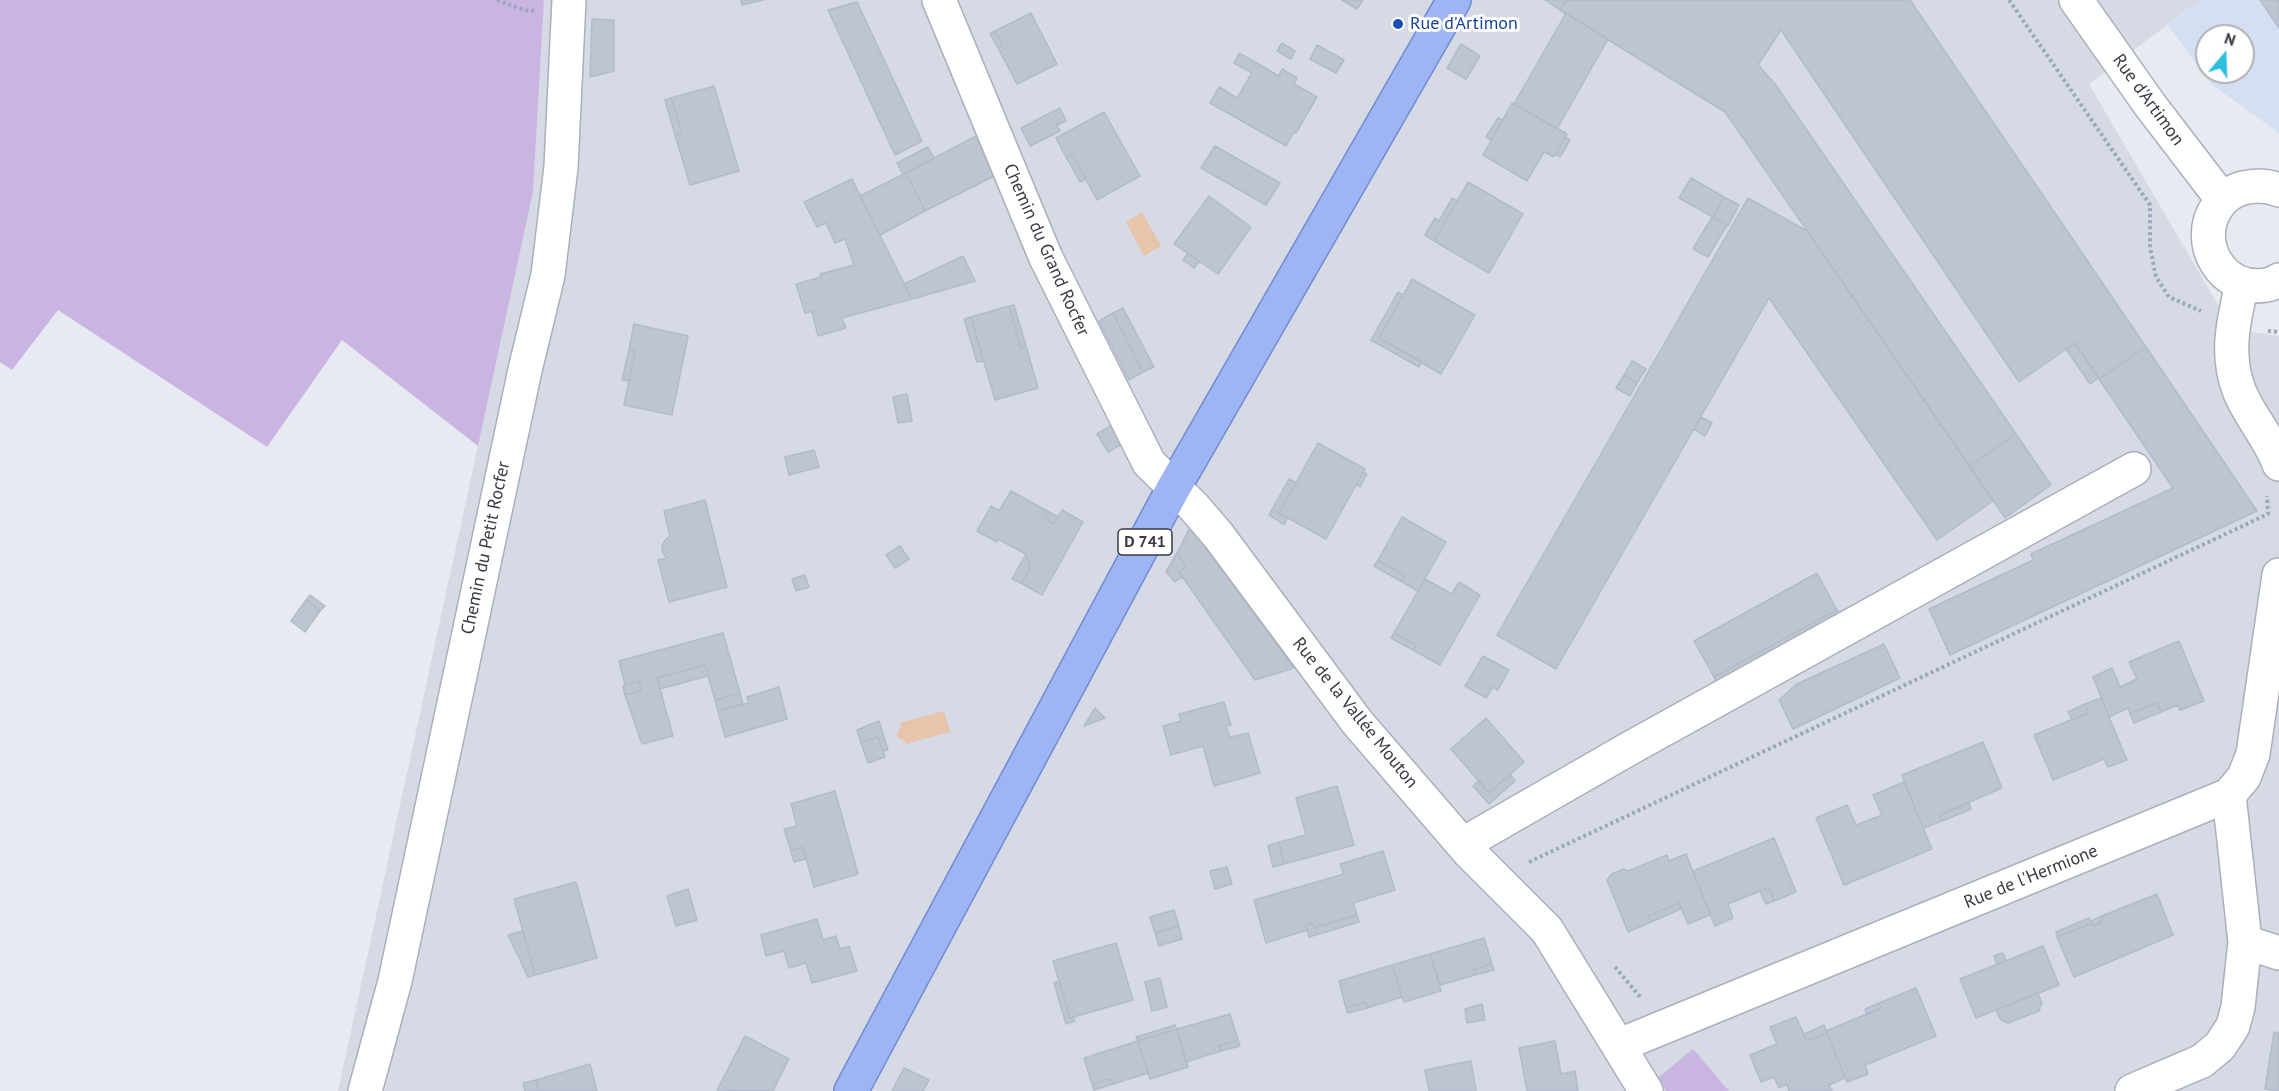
<!DOCTYPE html>
<html>
<head>
<meta charset="utf-8">
<style>
  body { margin:0 }
  #map { position:relative; width:2279px; height:1091px; overflow:hidden; background:#e7eaf1; font-family:"PT Sans",sans-serif }
  canvas { display:block }
  .north { position:absolute; left:2195px; top:24px; width:60px; height:60px; box-sizing:border-box; background:#fff; border:2px solid #afb1b4; border-radius:50%; rotate:19deg; font-size:16px; font-weight:700; line-height:24px; text-align:center; color:#373b43 }
  .north::after { content:''; display:block; margin:auto; width:21px; height:27px; background:#2fc0df; clip-path:polygon(50% 0,100% 100%,50% 72%,0 100%) }
</style>
</head>
<body>
<div id="map">
<canvas width="2279" height="1091"></canvas>
<div class="north">N</div>
</div>
<script>
const g = document.querySelector('canvas').getContext('2d');
g.lineJoin = 'round';
function fill(path, color) {
  g.fillStyle = color;
  g.fill(path, 'evenodd');
}
function trace(path, color, width, dash) {
  g.strokeStyle = color;
  g.lineWidth = width;
  g.lineCap = dash ? 'butt' : 'round';
  g.setLineDash(dash || []);
  g.stroke(path);
}
function label(font, color, halo, rows, align = 'center') {
  g.font = font + ' "PT Sans",sans-serif';
  g.lineWidth = 6;
  g.setLineDash([]);
  g.textBaseline = 'middle';
  g.strokeStyle = halo;
  g.fillStyle = color;
  for (const [text, x, y, turn = 0] of rows) {
    g.save();
    g.translate(x, y);
    g.rotate((+turn || 0) * Math.PI / 180);
    g.textAlign = isNaN(turn) ? turn : align;
    if (halo) g.strokeText(text, 0, 0);
    g.fillText(text, 0, 0);
    g.restore();
  }
}
fill(new Path2D(`
  M544,0H2200L2089,84L2232,329L2279,336V1091H338L533,192Z`), '#d5dae4');
fill(new Path2D(`
  M2200,0H2279V133L2211,84L2168,25ZM2207,36H2243V72H2207Z`), '#d4dff1');
fill(new Path2D(`
  M0,0H544L533,192L478,446L342,340L267,447L58,310L12,370L0,362Z
  M1693,1049L1729,1091H1666L1658,1078Z`), '#cab4e1');
fill(new Path2D(`
  M1142,212L1161,246L1144,256L1126,222Z
  M944,711L950,732L906,744L905,741L898,738L897,732L901,727L900,723Z`), '#e7c5aa');
const building = new Path2D(`
  M741,0H763L742,5Z
  M1342,0H1363L1357,9Z
  M1545,0H1566L1560,10Z
  M1566,0H1910L2146,347L2099,379L2075,343L2019,382L1781,30L1758,65L1775,84L2016,434L1970,466L1725,112L1560,10Z
  M2260,0H2279V28Z
  M857,2L922,141L895,155L828,10Z
  M1031,13L1057,64L1017,84L998,48L1003,45L995,31Z
  M1566,13L1608,39L1557,129L1514,104Z
  M592,19L614,20V71L590,77Z
  M995,31L1003,45L998,48L990,34Z
  M1282,43L1295,51L1291,59L1277,51Z
  M1461,44L1480,56L1466,79L1447,68Z
  M1317,45L1344,60L1336,73L1310,59Z
  M1239,53L1279,76L1282,69L1297,78L1294,84L1317,97L1296,133L1294,132L1286,146L1210,103L1219,87L1237,98L1252,73L1234,63Z
  M714,86L739,171L690,185L675,135L682,133L671,98Z
  M671,98L682,133L675,135L665,100Z
  M1512,103L1567,134L1554,157L1544,152L1527,181L1483,155Z
  M1060,108L1066,121L1057,125L1060,131L1030,146L1021,128Z
  M1104,112L1140,176L1097,200L1072,154L1066,157L1056,138Z
  M1498,118L1503,120L1491,140L1486,137Z
  M976,136L996,175L925,211L906,173Z
  M1565,137L1570,140L1560,157L1556,154Z
  M1215,146L1280,183L1266,205L1201,168Z
  M928,147L934,158L903,174L897,163Z
  M1072,154L1086,179L1080,182L1066,157Z
  M906,173L925,211L880,235L860,196Z
  M1691,178L1724,197L1713,217L1679,198Z
  M852,179L912,299L842,318L846,328L818,336L812,311L805,313L796,284L821,277L820,274L854,265L845,239L835,243L826,223L817,227L804,202Z
  M1468,182L1523,214L1489,273L1434,241Z
  M1209,196L1251,227L1218,274L1174,244Z
  M1724,197L1739,205L1728,226L1713,217Z
  M1452,198L1457,201L1434,241L1425,235L1435,218L1439,221Z
  M1748,198L1807,231L1993,501L1937,540L1769,298L1556,669L1497,635Z
  M1712,217L1727,225L1708,257L1693,249Z
  M1188,253L1199,261L1194,268L1183,260Z
  M963,256L975,281L912,299L904,284Z
  M1412,279L1475,315L1441,374L1379,338Z
  M1398,292L1403,295L1379,338L1422,362L1419,367L1371,340Z
  M1014,305L1026,346L1021,348L1009,306Z
  M1009,306L1021,348L1026,346L1038,388L995,400L971,317Z
  M1123,308L1154,367L1143,372L1113,313Z
  M1113,313L1143,372L1129,380L1099,321Z
  M971,317L983,361L977,362L964,319Z
  M634,324L688,336L672,415L624,405L635,352L629,350Z
  M2075,343L2099,378L2090,384L2066,349Z
  M2146,347L2257,511L1950,655L1929,609L2033,560L2031,554L2173,488L2099,379Z
  M629,350L635,352L629,381L622,380Z
  M1632,361L1646,369L1637,383L1624,375Z
  M1624,375L1637,383L1630,396L1616,388Z
  M907,394L912,421L898,423L893,397Z
  M1701,417L1712,423L1705,436L1694,429Z
  M1115,423L1126,442L1108,452L1097,434Z
  M2016,434L2051,485L2005,518L1970,466Z
  M1318,443L1365,469L1326,539L1279,513Z
  M814,450L819,467L789,475L785,457Z
  M1363,472L1367,474L1360,487L1357,485Z
  M1289,479L1296,483L1279,513L1288,517L1284,525L1269,515Z
  M1011,491L1049,512L1045,519L1054,524L1062,510L1083,522L1042,595L1021,583L1030,568L1026,554L998,539L997,542L977,531L991,506L999,511Z
  M705,500L727,587L669,602L658,560L667,558L663,553L662,546L665,540L670,536L664,511Z
  M1049,512L1058,517L1054,524L1045,519Z
  M1402,517L1446,542L1418,591L1402,582L1405,576L1378,560Z
  M1189,529H1192L1294,668L1255,680L1179,572L1186,566L1177,553Z
  M900,546L909,559L895,568L886,555Z
  M1177,553L1186,566L1179,572L1182,577L1175,582L1166,572Z
  M1026,554L1030,568L1021,583L1012,579Z
  M1378,560L1405,576L1402,582L1374,566Z
  M1817,573L1837,610L1714,677L1694,641Z
  M805,575L809,587L796,591L792,579Z
  M1425,579L1452,594L1459,582L1480,595L1440,665L1413,650L1416,645L1394,633Z
  M310,595L325,606L320,611L306,600Z
  M306,600L320,611L305,632L291,621Z
  M1837,610L1840,614L1717,682L1714,677Z
  M723,633L740,693L715,700L705,665L657,678L673,736L642,744L625,695L641,691L639,681L625,685L619,661Z
  M1394,633L1416,645L1413,650L1391,638Z
  M2179,641L2204,701L2180,710L2178,705L2161,712L2158,703L2130,713L2128,708L2109,717L2093,677L2112,668L2120,687L2137,679L2129,662Z
  M1884,644L1900,678L1793,729L1779,700L1797,684Z
  M1483,656L1509,670L1498,690L1493,687L1486,698L1465,686Z
  M705,665L708,676L660,689L657,678Z
  M639,681L641,691L625,695L623,686Z
  M779,687L787,719L725,737L718,711L749,703L747,697Z
  M740,693L743,704L718,711L715,700Z
  M2101,698L2127,760L2108,767L2104,759L2053,780L2034,735L2088,713L2085,704Z
  M1224,702L1231,725L1226,726L1230,737L1248,733L1260,773L1214,786L1203,746L1171,755L1163,726L1181,721L1179,714Z
  M2158,703L2161,712L2134,723L2130,713Z
  M2085,704L2088,713L2072,720L2068,712Z
  M1095,708L1105,718L1084,726Z
  M1486,718L1524,762L1489,793L1451,749Z
  M879,721L888,750L883,751L878,737L861,743L857,730Z
  M878,737L885,757L868,763L861,743Z
  M1983,742L2002,788L1939,815L1942,821L1923,828L1902,775Z
  M1510,774L1515,781L1489,804L1473,786L1479,780L1489,793Z
  M1904,782L1932,849L1844,885L1816,818L1847,805L1856,825L1882,815L1873,795Z
  M1337,786L1354,845L1284,864L1279,842L1306,835L1296,798Z
  M835,791L858,874L814,887L803,847L791,851L784,829L797,826L791,804Z
  M1969,803L1971,809L1942,821L1939,815Z
  M1774,838L1796,892L1774,901L1769,888L1760,891L1728,904L1733,918L1715,926L1693,871Z
  M1279,842L1284,864L1273,867L1268,846Z
  M803,847L806,859L794,862L791,851Z
  M1383,851L1395,890L1353,903L1357,915L1314,928L1312,923L1306,925L1307,930L1266,943L1254,900L1344,874L1340,864Z
  M1686,854L1710,915L1688,924L1679,903L1648,916L1651,922L1628,932L1607,880L1612,874L1623,869L1628,871L1667,855L1669,861Z
  M1227,867L1232,884L1215,889L1210,871Z
  M576,882L597,958L535,975L514,899Z
  M1769,888L1774,901L1766,904L1760,891Z
  M688,889L697,920L676,926L667,896Z
  M2157,894L2173,935L2074,977L2057,937L2092,923L2093,926L2100,923L2104,915Z
  M1679,903L1681,909L1651,922L1648,916Z
  M1174,910L1179,926L1155,933L1150,917Z
  M1357,915L1359,922L1309,937L1306,925L1312,923L1314,928Z
  M2104,915L2100,923L2093,926L2091,921Z
  M2089,918L2092,923L2057,937L2056,932Z
  M817,919L823,940L836,936L840,949L849,946L857,971L812,983L806,963L789,968L784,951L766,956L761,935Z
  M1179,926L1182,939L1159,946L1155,933Z
  M523,931L535,975L528,977L508,935Z
  M1484,938L1492,964L1473,970L1475,975L1440,985L1430,954Z
  M1116,943L1133,1000L1070,1018L1053,961Z
  M2043,946L2059,985L1976,1018L1960,979Z
  M2003,953L2006,961L1997,965L1994,956Z
  M1430,954L1441,991L1404,1002L1392,965Z
  M1492,964L1494,970L1475,975L1473,970Z
  M1392,965L1402,997L1367,1008L1365,1002L1346,1008L1339,981Z
  M1160,978L1167,1007L1152,1011L1145,982Z
  M1059,981L1070,1018L1073,1017L1075,1021L1066,1024L1054,983Z
  M1916,988L1936,1036L1865,1065L1868,1074L1847,1082L1826,1031L1881,1008L1879,1003Z
  M2038,993L2042,1003L2039,1011L2008,1023L2001,1020L1996,1010Z
  M1365,1002L1367,1008L1348,1013L1346,1008Z
  M1879,1003L1881,1008L1867,1015L1865,1009Z
  M1482,1004L1485,1020L1467,1023L1465,1009Z
  M1230,1014L1238,1040L1219,1046L1221,1051L1186,1062L1177,1029Z
  M1796,1017L1807,1041L1827,1033L1845,1078L1829,1085L1832,1091H1789L1787,1084L1779,1088L1774,1077L1761,1082L1750,1055L1777,1044L1770,1027Z
  M1175,1025L1177,1029L1138,1041L1136,1037Z
  M1824,1025L1827,1033L1807,1041L1804,1034Z
  M1177,1029L1188,1067L1150,1079L1138,1041Z
  M2274,1032L2279,1033V1091L2265,1089Z
  M745,1036L789,1059L773,1091L717,1090Z
  M1238,1040L1240,1046L1221,1051L1219,1046Z
  M1138,1041L1148,1073L1113,1084L1111,1079L1092,1084L1084,1058Z
  M1555,1041L1561,1074L1575,1071L1578,1091H1527L1519,1048Z
  M1471,1061L1476,1091H1429L1425,1070Z
  M590,1064L597,1091H539L536,1080Z
  M904,1068L929,1080L923,1091H892Z
  M1111,1079L1113,1084L1094,1090L1092,1084Z
  M536,1080L539,1091H525L523,1083Z`);
fill(building, '#bec5d1');
trace(building, '#b2bbcb', 1.5);
const minor = new Path2D(`
  M939,0L1046,258L1149,463L1194,507L1218,535L1357,722L1469,852L1547,930L1646,1091
  M2076,0L2150,105L2222,199
  M2279,190C2267,185 2255,185 2243,188C2232,191 2223,198 2217,207C2193,242 2222,293 2266,285C2270,285 2275,282 2279,280
  M2242,284C2234,319 2225,354 2239,390C2248,415 2269,436 2279,464
  M1463,844L1632,747L2134,469
  M2245,942L2279,953
  M1620,1045L2229,795L2244,777L2253,754L2279,575
  M365,1091L395,981L525,370L548,275L561,167L569,0
  M2132,1091L2202,1061L2220,1046L2233,1026L2238,1007L2245,942L2229,795`);
const major = new Path2D(`
  M851,1091L1173,489L1454,0`);
trace(minor, '#aab0bb', 36);
trace(major, '#718cd5', 36);
trace(new Path2D(`
  M497,0L524,10L534,11
  M2009,0L2150,205V247L2156,277L2169,297L2201,311
  M2268,331L2279,332
  M1529,862L2268,514L2267,496
  M1615,967L1641,998`), '#9da7bb', 4, [3, 3]);
trace(minor, '#fff', 33);
trace(major, '#9fb4f2', 33);
for (const [x, y, r, color] of [
  [1398,24,6,"#1a4fb4"]
]) {
  const dot = new Path2D();
  dot.arc(x, y, r, 0, 2 * Math.PI);
  g.fillStyle = color;
  g.fill(dot);
  trace(dot, '#fff', 2);
}
for (const [x, y, w] of [
  [1145,542,54]
]) {
  const box = new Path2D();
  box.roundRect(x - w / 2, y - 13, w, 26, 4.5);
  g.fillStyle = '#fff';
  g.fill(box);
  trace(box, '#373b43', 1.5);
}
label('bold 16px', '#373b43', null, [
  ["D 741",1145,542]
]);
label('18px', '#164399', '#fff', [
  ["Rue d'Artimon",1410,24]
], 'left');
label('18px', '#373b43', '#fff', [
  ["Rue d'Artimon",2148,100,54],
  ["Chemin du Grand Rocfer",1046,250,66],
  ["Chemin du Petit Rocfer",486,548,-78],
  ["Rue de la Vallée Mouton",1355,713,51],
  ["Rue de l'Hermione",2031,877,-22]
]);
</script>
</body>
</html>
